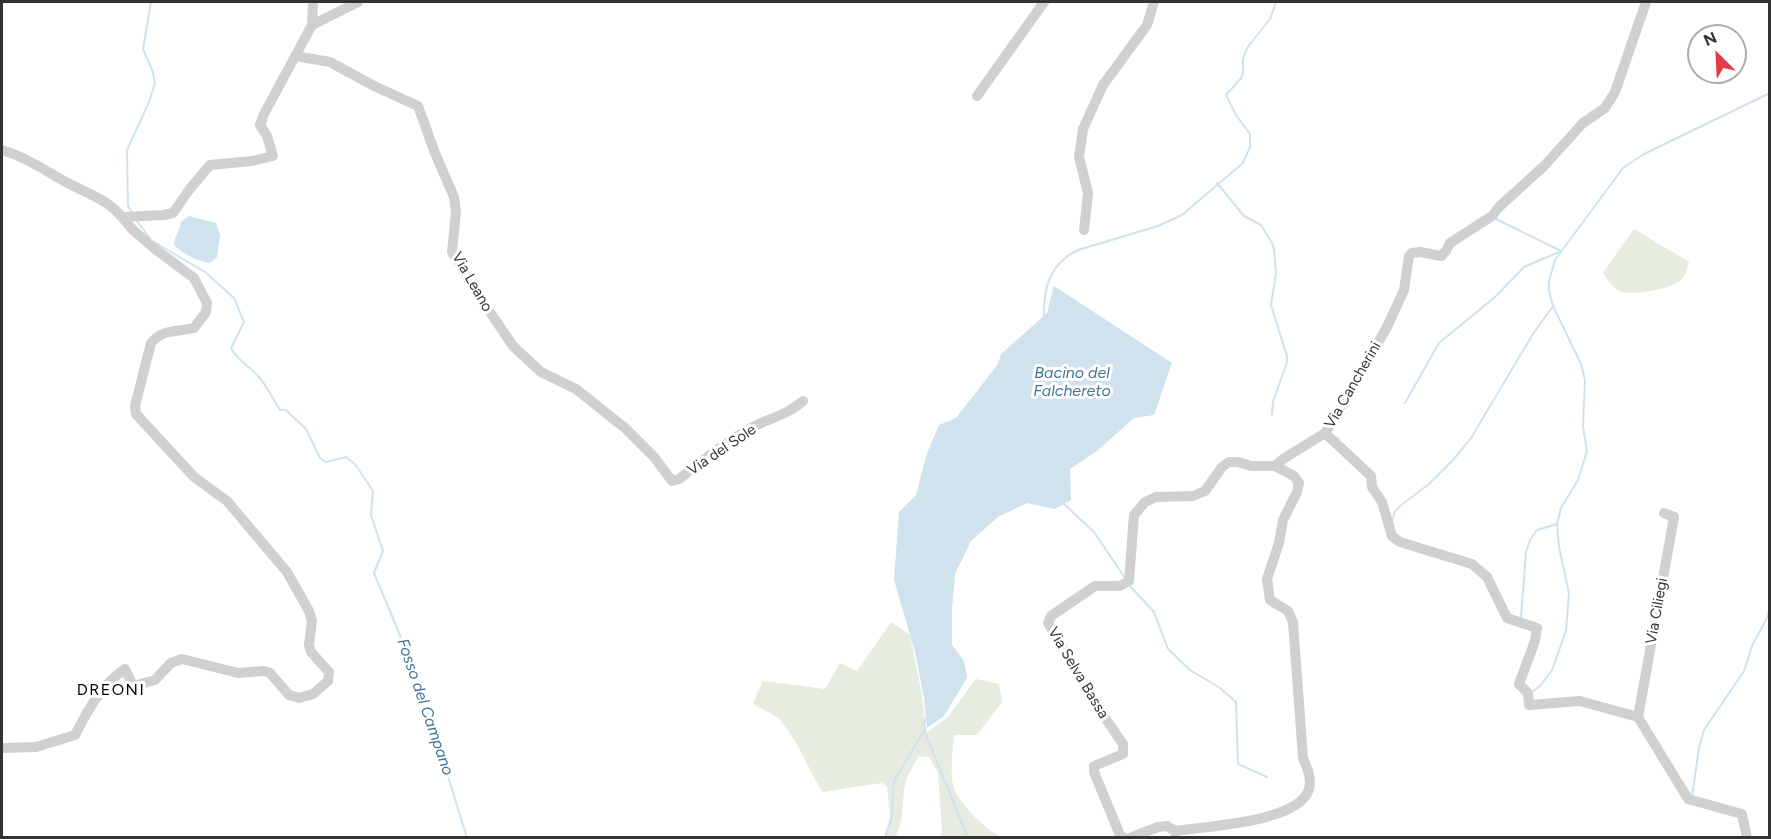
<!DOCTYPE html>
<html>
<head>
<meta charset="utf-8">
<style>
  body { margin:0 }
  #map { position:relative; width:1771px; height:839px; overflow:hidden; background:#fff; font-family:Figtree,sans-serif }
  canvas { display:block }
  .frame { position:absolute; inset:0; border:3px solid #333; pointer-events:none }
  .north { position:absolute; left:1687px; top:24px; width:60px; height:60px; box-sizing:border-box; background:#fff; border:2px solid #adadad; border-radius:50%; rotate:336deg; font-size:16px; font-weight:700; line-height:24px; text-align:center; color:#333 }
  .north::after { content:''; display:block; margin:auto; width:21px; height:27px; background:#e63946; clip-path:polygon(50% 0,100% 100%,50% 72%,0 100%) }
</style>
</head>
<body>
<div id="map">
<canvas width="1771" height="839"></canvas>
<div class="frame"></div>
<div class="north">N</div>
</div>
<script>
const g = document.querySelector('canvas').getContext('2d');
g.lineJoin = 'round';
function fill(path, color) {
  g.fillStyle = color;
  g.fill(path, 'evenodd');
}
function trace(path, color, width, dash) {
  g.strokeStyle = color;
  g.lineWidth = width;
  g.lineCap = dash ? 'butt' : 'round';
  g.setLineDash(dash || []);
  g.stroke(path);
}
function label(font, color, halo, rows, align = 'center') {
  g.font = font + ' Figtree,sans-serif';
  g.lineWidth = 6;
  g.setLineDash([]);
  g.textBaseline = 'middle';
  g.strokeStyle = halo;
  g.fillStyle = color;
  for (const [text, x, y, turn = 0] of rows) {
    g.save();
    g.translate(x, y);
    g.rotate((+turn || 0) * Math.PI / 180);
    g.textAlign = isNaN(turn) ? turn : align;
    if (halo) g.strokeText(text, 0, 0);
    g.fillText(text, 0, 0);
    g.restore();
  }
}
fill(new Path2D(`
  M1634,229L1689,262C1687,269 1686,274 1682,279C1673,289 1637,295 1623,292C1615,290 1608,281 1603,273Z
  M891,622L910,635L923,700L926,733L948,717L976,679L999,684L1002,702L977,735H954C953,749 949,778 955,791C963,807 985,829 1001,837H939L942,831L938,773L929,757L919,756C915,763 908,773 906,781C901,800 905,821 895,837H884L890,817L887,787L882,783L822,792L795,741L779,718L753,704L763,681L825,689L840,663L857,671Z`), '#e6ecdf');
fill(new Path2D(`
  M189,216L216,223L220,235L217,257L210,263C197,261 183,254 174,245C174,237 180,231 181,222Z
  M1054,286L1172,363L1154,415L1134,418L1097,451L1070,469L1071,500L1055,509L1027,503L998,517L971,541L955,574L952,609V645L964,661L967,678L944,716L927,728L924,698L915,652L894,580L899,512L916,495L927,453L939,425L956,418L998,364L1001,354L1047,313Z`), '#cfe2ee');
trace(new Path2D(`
  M1217,183L1244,216L1261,225L1272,243L1274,250L1276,273L1271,305L1287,356V362L1273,402L1272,415
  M133,214L128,206L127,150L149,102L155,83L153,72L143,49L151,2
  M135,219L150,238
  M1496,219L1561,251
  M154,242L205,272L234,298L244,322L231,348C237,360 249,366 258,376C267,386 273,399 280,410H286L306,429L320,458L326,462L346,457L355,464L373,491L371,515L383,551L374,573L417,676L467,838
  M1044,319C1043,289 1049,264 1078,250L1158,226L1182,215L1243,163L1250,147V134L1236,115L1226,95L1241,78L1243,73V59L1247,48L1270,19L1276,2
  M1405,403L1439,343L1495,297L1524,267L1559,252
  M1062,502L1094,532L1125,578
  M1393,519L1394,513L1400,506L1429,484L1453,460L1471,438L1533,334L1553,306
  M1129,585L1154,612L1168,649L1190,670L1220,688L1236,702L1238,764L1267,777
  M1521,618L1526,552L1530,540L1537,530L1557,524
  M1531,693L1541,685L1552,670L1566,631L1569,593L1559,547L1557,524L1561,508L1578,480L1587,451L1583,426L1585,380L1581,364L1553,306L1549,291V281L1555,260L1623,168L1644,154L1770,93
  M927,717L924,723L926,735L968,838
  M1692,796L1699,748L1704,730L1744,671L1752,646L1767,618L1770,607
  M885,838L892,817L894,781L925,729`), '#cfe2ee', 2);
trace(new Path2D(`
  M312,25L313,2
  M295,56L330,62L374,86L418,106L435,153L454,197L456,212L452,252L475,290L513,346L541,372L576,389L625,428L654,457L672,481L679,479C702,461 727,441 753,427C770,418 789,414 803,401
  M977,96L1044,2
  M2,150C26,157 44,170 66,182C86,193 107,199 122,217L164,215L173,213L189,190L210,165L252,161L273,156L267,136L260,125L264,114L312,25L358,2
  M1084,230L1088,193L1079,157L1083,129L1103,85L1147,25L1154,2
  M1325,433L1371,476L1372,487L1382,502L1392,536L1400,542L1472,564L1487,577L1507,618L1537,628L1535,641L1519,684L1528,693L1529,705L1580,701L1638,717L1688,799L1742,814L1747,838
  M1638,717L1674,517L1664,513
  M2,748L36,747L75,735C88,710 101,685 125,669L133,686L155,680L171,663L182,659L238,673L264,671L270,673L289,695L299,698L313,694L328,681L329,672L311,652L309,645L312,621L309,611L287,572L227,501L194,477L136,414L135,406L151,343C162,329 178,332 194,328L206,312L207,303L194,278L155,249L133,230L122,217
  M1125,838L1120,835L1094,772V766L1123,754V744L1097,706L1048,623L1051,616L1095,586H1120L1129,581L1134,515L1145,502L1156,497L1193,496L1205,491L1222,467L1229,462H1238L1251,466H1275
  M1130,838L1158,827L1167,826L1175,831
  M1176,838L1175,831C1204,826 1299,823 1309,789C1312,778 1307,768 1303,758L1293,622L1288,611L1270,600L1267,579L1279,543L1283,520L1297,492L1299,483L1294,476L1275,466L1283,459L1325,433L1329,427L1387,327L1404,290L1409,256L1412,253L1420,252L1441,256L1446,251L1450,243L1492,216L1499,207L1544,166L1583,123L1605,108L1615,92L1646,2`), '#d0d0d0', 10);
label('15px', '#333', '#fff', [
  ["Via Leano",472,282,60],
  ["Via Cancherini",1353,385,-60],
  ["Via del Sole",722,450,-34],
  ["Via Ciliegi",1657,611,-80],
  ["Via Selva Bassa",1078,673,59]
]);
label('italic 16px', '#3f7597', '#fff', [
  ["Bacino del",1072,373],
  ["Falchereto",1072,391],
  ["Fosso del Campano",425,707,71]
]);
g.letterSpacing = '1.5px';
label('16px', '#000', '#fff', [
  ["DREONI",111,690]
]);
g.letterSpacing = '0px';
</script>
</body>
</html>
